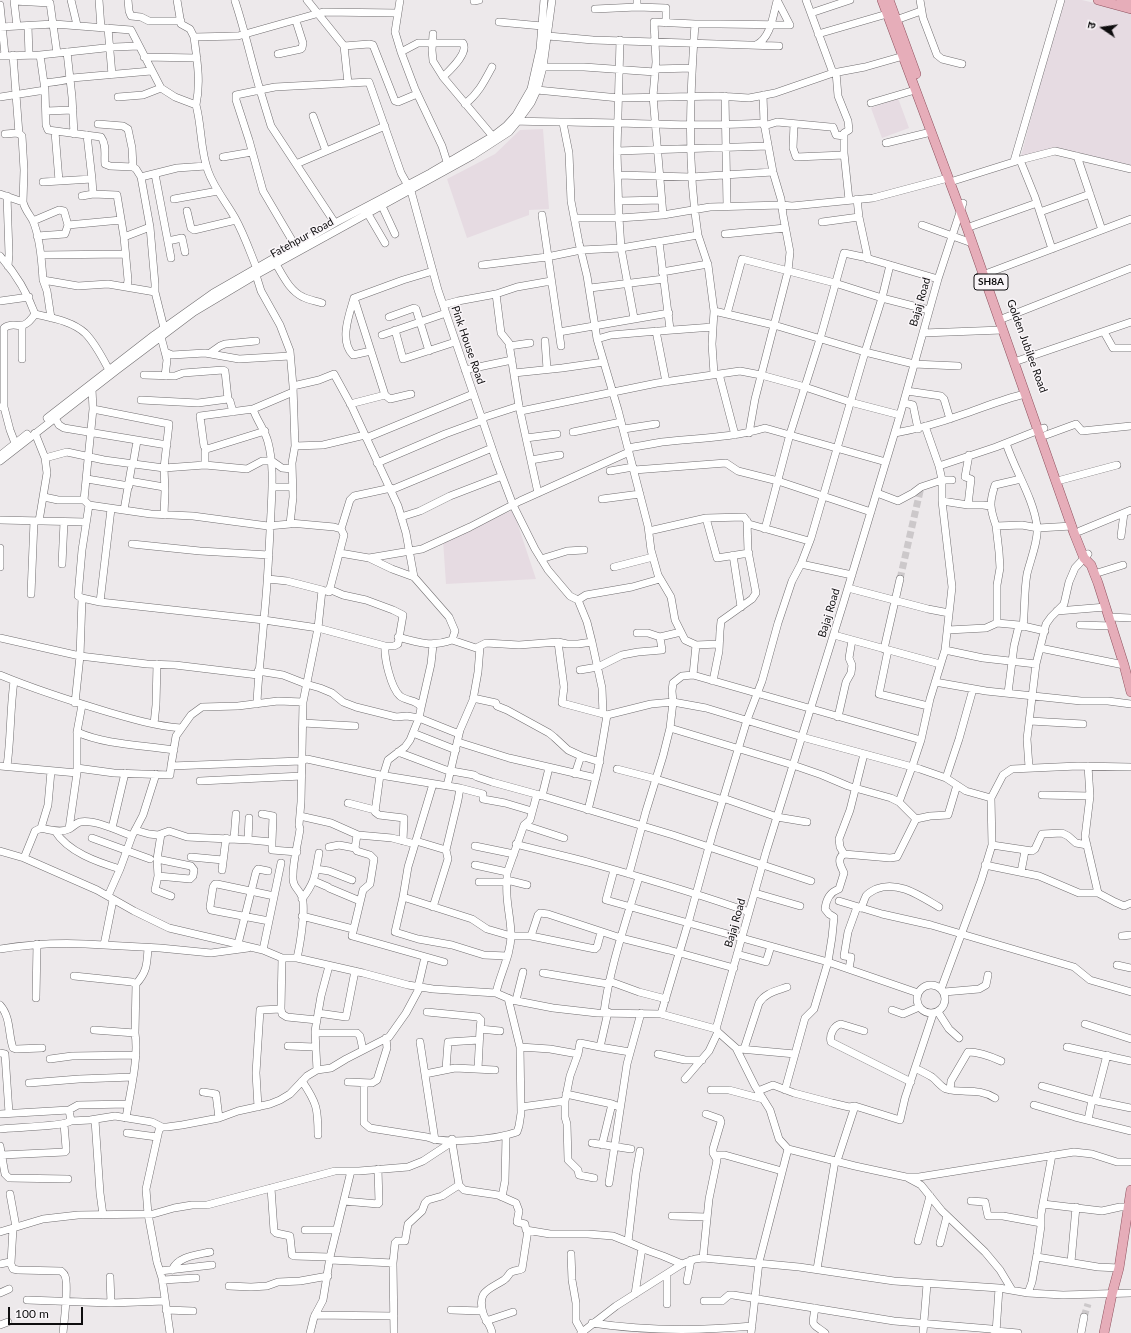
<!DOCTYPE html>
<html>
<head>
<meta charset="utf-8">
<style>
  body { margin:0 }
  #map { position:relative; width:1131px; height:1333px; overflow:hidden; background:#ede9eb; font-family:Lato,"Noto Sans Devanagari",sans-serif }
  canvas { display:block }
  .north { position:absolute; left:1083px; top:8px; width:40px; height:40px; -webkit-text-stroke:3px #faf6f9; paint-order:stroke; rotate:283deg; font-size:11px; font-weight:700; line-height:16px; text-align:center; color:#0e0d0e }
  .north::after { content:''; display:block; margin:auto; width:14px; height:18px; background:#0e0d0e; clip-path:polygon(50% 0,100% 100%,50% 72%,0 100%) }
  .scale { position:absolute; left:8px; top:1307px; width:75px; height:18px; box-sizing:border-box; border:2px solid #0e0d0e; border-top:0; padding-left:5px; font-size:12px; line-height:14px; white-space:nowrap; color:#0e0d0e; -webkit-text-stroke:3px #faf6f9; paint-order:stroke }
</style>
</head>
<body>
<div id="map">
<canvas width="1131" height="1333"></canvas>
<div class="north">उ</div>
<div class="scale">100 m</div>
</div>
<script>
const g = document.querySelector('canvas').getContext('2d');
g.lineJoin = 'round';
function fill(path, color) {
  g.fillStyle = color;
  g.fill(path, 'evenodd');
}
function trace(path, color, width, dash) {
  g.strokeStyle = color;
  g.lineWidth = width;
  g.lineCap = dash ? 'butt' : 'round';
  g.setLineDash(dash || []);
  g.stroke(path);
}
function label(font, color, halo, rows, align = 'center') {
  g.font = font + ' Lato,sans-serif';
  g.lineWidth = 3;
  g.setLineDash([]);
  g.textBaseline = 'middle';
  g.strokeStyle = halo;
  g.fillStyle = color;
  for (const [text, x, y, turn = 0] of rows) {
    g.save();
    g.translate(x, y);
    g.rotate((+turn || 0) * Math.PI / 180);
    g.textAlign = isNaN(turn) ? turn : align;
    if (halo) g.strokeText(text, 0, 0);
    g.fillText(text, 0, 0);
    g.restore();
  }
}
fill(new Path2D(`
  M1062,0H1082L1131,12V170L1047,153L1020,160Z
  M898,98L909,128L882,138L871,108Z
  M543,129L549,209L529,210V215L467,238L447,179L495,154L520,130Z
  M513,510L536,579L446,584L443,540Z`), '#e6dbe2');
trace(new Path2D(`
  M900,579L921,487
  M1084,1317L1088,1304`), '#ccc8ca', 7, [7, 3.5]);
const minor = new Path2D(`
  M14,0V1L50,3L57,53
  M71,0L77,25
  M99,0L101,28
  M128,0L129,11L131,16L141,17L149,21H181
  M177,0L181,24L190,29L194,37L238,36L323,12L398,13
  M307,0L344,46L369,44L373,45L395,101L398,102L417,94
  M400,0L395,32L401,52L415,89L442,146L448,165
  M637,0V7L666,8V23
  M806,0L833,73L865,67L907,55
  M920,0L923,18L937,55L942,59L962,64
  M14,1L17,26
  M235,1C245,31 251,60 260,90L275,87L369,82L401,173L411,191L438,290L497,463L513,505L535,549L548,570L570,596L578,600L587,622L592,642L578,644H567L558,642L519,645L486,643L476,648L452,640
  M474,1L479,0
  M0,5L5,55
  M595,9L637,7
  M811,13L850,0
  M896,20L921,11
  M499,22L542,26
  M695,24C690,95 687,165 698,235
  M28,26L29,55
  M0,27L54,24L131,30L161,88L175,97L196,105C202,127 200,149 208,171C214,188 226,202 235,218C244,234 250,252 257,269
  M108,28L112,75
  M433,34L432,50L433,61L443,77L495,139
  M818,34L887,14
  M548,36L593,40L779,46
  M194,37C197,60 201,82 196,105
  M620,40L617,151L619,218L621,248L634,318
  M756,45C771,38 773,15 777,1
  M344,46L348,83
  M67,52L72,97L74,134
  M401,52L418,43H463C469,53 450,70 443,77
  M278,54L301,49L302,48L303,43L296,21
  M13,55L19,134
  M40,55L45,90L46,125L48,130L101,137C107,145 104,155 105,164L110,166L133,167L136,169L141,177L150,227L155,284V292
  M0,56L40,55L114,47L139,46
  M144,57L197,58
  M543,67H584L655,72
  M655,69L692,68
  M836,72L838,96L848,121L849,130L844,133V153L849,200
  M44,83C50,82 68,81 72,78L151,71
  M537,90L619,98L718,96L749,98L775,93L833,73
  M725,96L727,206
  M0,97L45,90
  M118,97L143,95L161,88
  M871,103L915,90
  M465,104C478,94 484,82 492,67
  M46,111L73,110
  M313,116L326,151
  M518,121C552,122 586,122 620,123C668,125 716,126 764,123
  M563,123L569,153L571,201L579,243L587,276L597,339L618,410L648,526L651,550L658,575L671,597L675,620L685,640L696,645L719,644
  M98,124L123,126L128,129L132,148L133,167
  M794,124L793,148L796,157L844,155
  M764,126L777,122L830,127H833L836,135L844,136
  M55,132L59,181
  M5,134L17,133L21,135L22,136L24,170L23,202
  M87,135L92,179
  M886,143L931,132
  M617,151L768,146
  M1077,156L1102,230
  M223,157L252,152
  M1020,160L1035,197L1052,249
  M1014,161L1061,0
  M296,164L385,126
  M155,174L171,258
  M618,175L691,177L773,172
  M141,177L177,168L206,166
  M43,182L92,179L93,194L117,195L124,237L128,280L127,287
  M950,182L1020,160L1055,151L1131,169
  M0,194L23,202C25,210 30,215 33,221C40,237 42,263 43,280L78,286L108,284L155,292L165,332
  M7,196L9,254L8,266
  M82,196L93,194
  M174,199L218,191
  M857,199L859,217L868,259
  M619,201L662,200
  M382,206L395,234
  M187,211L191,228L194,230L236,220
  M1040,212L1090,194
  M368,214L385,243
  M542,215L561,346
  M663,215L653,96L656,62L654,22L695,24H720L790,25L777,0
  M574,218H619L663,215L710,207L782,205L792,206L873,198L948,178
  M33,221L59,210L64,211L68,225L65,234L37,236
  M822,222L859,217
  M68,225L121,220
  M922,225L972,243
  M972,226L1037,203
  M725,234L785,228
  M124,237L150,227
  M168,241L182,238L185,252
  M659,242L670,329
  M296,247L263,191L249,140L236,100V95L260,90L271,126L335,223
  M41,255L125,254
  M0,256C16,274 27,292 35,314C52,318 72,321 85,333C96,344 103,359 110,372
  M276,264C283,276 290,291 303,297C309,300 316,301 322,303
  M482,265L547,257L581,250L621,248L698,235L708,265L714,311L712,344L714,374
  M662,272L708,264
  M988,273L1131,219
  M43,280L47,291L51,318
  M590,288L664,279
  M496,294L501,333L509,343L519,406L538,493
  M354,298L385,395L390,399L411,394
  M354,298L403,280L433,271
  M354,298C349,315 339,341 353,355L371,351
  M0,301L29,297
  M443,305L458,301L496,294L517,287L551,281
  M714,311L774,325L865,352L914,364L958,366
  M727,314L742,259L835,283L882,298L929,310
  M389,317L414,308L416,309L429,351
  M999,320L1131,268
  M395,330L403,359L455,342
  M656,331L666,382
  M559,332L669,313
  M1104,332L1113,348H1131
  M923,333L1002,330
  M382,335L446,313
  M161,337L165,352L172,355L205,353L239,359L290,356
  M597,339L611,335L646,332L713,327
  M545,341L547,369
  M509,346L530,343
  M165,352L167,360L165,376
  M210,353L220,346L225,344L256,341
  M22,359V326
  M1014,362L1131,322
  M465,370L488,365L512,360
  M514,373L562,368L604,362
  M719,374L735,435
  M144,375L175,376L183,373L223,370L225,371L228,399
  M293,386L319,380L334,374L351,405L398,506L406,533L414,577
  M92,389L93,409L84,500L89,505L151,514L193,516L268,526L290,524L293,497L292,463L295,446L293,386L290,351L280,325L261,291L256,275
  M907,391L941,396L944,399L950,419
  M141,400L198,403L228,399L230,401L233,412
  M904,403L913,405L918,429
  M350,404L385,395
  M1,407H4L10,430L15,443
  M4,407V328C16,319 21,335 35,314
  M93,409L169,424L164,468L165,491
  M521,411L657,383L740,371L761,375L805,387L850,402L900,415
  M47,418L154,335L213,293L335,223L430,173L493,136L506,126L516,115L531,89L540,49L544,0
  M55,418L59,425L64,428L167,445
  M482,418L519,406
  M925,426L939,466
  M624,429L656,424
  M573,432L621,422
  M35,433L45,458L47,473L39,521
  M749,433L755,399L788,271L790,252L783,215L781,199L773,172L764,123L763,95
  M895,433C917,429 939,423 961,415C982,408 1003,399 1025,394
  M1046,435L1076,424L1082,431L1131,426
  M366,438L473,394
  M526,438L557,434
  M1006,443C1015,471 1033,497 1037,526C1039,539 1030,561 1027,574C1024,591 1025,609 1023,627
  M295,446L323,445L365,435
  M628,448C640,446 651,444 662,442C697,438 732,438 765,428L886,462
  M207,449L204,446L200,416L253,409
  M2,454L27,434
  M45,458L67,452L104,460L164,468L205,465L247,469L262,461H272L282,468L292,469
  M531,460L560,455
  M0,461L117,370L194,312L256,275L472,156L509,132L518,121L531,103L537,90L543,67L552,0
  M377,463L445,434L483,420
  M133,464L137,441
  M205,465V451L207,449L265,431
  M634,470L726,463L738,471L778,481L871,512
  M610,471L633,467
  M87,479L129,486
  M952,480H942V501L968,505H983L990,506
  M1061,480L1117,465
  M129,481L164,487L165,491L164,515
  M273,487H292
  M391,490L492,448
  M877,493L898,501L913,493L921,487L942,480L939,466L996,447L1044,428
  M44,497L58,500H84
  M602,499L640,494
  M89,505L82,550L78,596L82,598L100,602L264,620L318,628L385,646H394L398,644L403,615L393,610L366,600L343,595L329,589
  M968,505L971,479L965,477L969,455
  M124,510L132,464
  M401,517L420,511L450,496L502,476
  M706,518L717,558L749,553
  M0,520L86,522
  M290,523L334,527L341,529L344,535L329,592L322,590L318,628L303,702L301,802L299,825L300,829C298,844 293,860 293,875C292,888 299,888 302,897C306,909 300,945 297,958
  M996,526C990,508 989,503 995,485L1021,479
  M341,529L350,500L354,496L391,488
  M765,529L790,434L820,339L844,253L863,257L938,279
  M649,531L706,518L744,517L749,524L809,541
  M1080,531L1131,510
  M1121,536L1124,513
  M132,544L200,551L269,555
  M0,548V567
  M340,553L369,558L392,569L414,577L449,617L455,631L452,640C432,647 419,643 398,637
  M733,555L741,607
  M369,558L422,549L470,527L520,501L629,452
  M541,559L567,551L584,550
  M62,564L64,522
  M801,564L852,575
  M614,567L653,557
  M1094,574L1123,565
  M268,579L287,581L322,590
  M848,588L928,609L949,613
  M31,594L34,521
  M578,600L586,595L632,587L660,579
  M100,602L111,509
  M1057,611L1106,607
  M1109,617L1131,618
  M1080,625L1112,626
  M948,630L986,628L997,623
  M1045,631L1019,625L997,623V585L1000,568L999,552L996,526L1022,525L1038,528L1072,526
  M637,633H648L660,637
  M834,635L940,664
  M0,638L80,656L147,664L175,665L258,675
  M558,642L564,687L562,703L607,715L651,704L673,702L706,708L802,737L920,769L946,778L966,791L991,798L992,845L981,881L941,989
  M592,642L602,688L603,714
  M1040,648L1124,665
  M884,649L900,579
  M888,650L879,694L928,706
  M945,650L983,658L1036,664
  M580,670L598,667L622,655L638,652L662,650L660,637L681,632
  M258,671L283,675L306,684L320,688L332,693L343,702L356,707L396,717L407,716L419,718L459,734
  M0,675C36,690 71,701 108,712C132,719 156,726 181,728
  M693,675L696,645
  M713,681L719,651L720,631L721,621L752,599L756,593L748,551L747,521
  M935,682L986,691L1081,701H1108L1131,704
  M1008,693L1014,646L1019,625
  M473,698L496,703L497,706L507,710L549,733L554,737L568,750L581,756L575,774
  M75,703L80,656L82,598
  M257,704C258,675 262,647 264,618C268,583 269,547 271,512C272,488 274,465 268,442C265,430 257,421 253,409L293,392
  M421,708L431,664L433,645
  M838,717L846,682L851,673L852,665L849,658L852,640
  M1030,721L1083,724
  M303,723L355,726
  M154,724L156,705L157,664
  M670,728L793,765L822,775L848,786L891,798L899,802L912,767L921,740L930,699L945,650L952,587L942,501
  M77,732C106,745 143,745 174,750
  M413,733L456,750
  M458,742L509,758L596,778
  M398,752L446,770L474,775L477,777L492,782L543,796L673,835L811,881
  M581,756L600,762
  M0,766L77,773
  M7,766C11,738 10,709 14,681
  M171,766L176,736L191,715L202,707L238,706L278,701L303,702
  M1088,766L1090,796L1085,837L1098,893
  M1029,767L1027,739L1036,664L1046,624L1051,617L1064,604L1069,582L1075,568L1088,554
  M77,768L114,773L170,775L171,766L301,761L307,759L380,775L460,788L483,794V799L505,803L532,811
  M617,769L656,779L723,800
  M380,775L375,812L379,815L404,818L403,841
  M383,776L388,760L405,747L410,740L419,718L421,708C419,700 406,701 400,696C391,688 384,658 385,646
  M946,778L959,739L973,689
  M200,781L302,776
  M433,784L408,867L403,897L472,919L487,929L511,936H531L538,915L540,913L548,914L621,938L669,950L734,968
  M447,786L460,730L473,700L478,672L480,647
  M1042,795L1090,796
  M542,796L549,768
  M723,798L777,817L807,822
  M991,798L1003,775L1012,769L1078,766L1131,767
  M348,803L375,810
  M588,810L598,769L607,715
  M262,814L273,816L272,842
  M300,816L331,823L358,835L392,838L415,844
  M916,819L930,816L948,815L957,785
  M524,825L564,838
  M41,828L48,805L51,771
  M112,828L125,773
  M69,829L77,773V732L82,705
  M135,830L149,834L158,835L169,831L187,837L250,840L272,842V850L297,852
  M55,831C68,852 97,862 120,869
  M161,834L157,859L158,876L155,890L171,896
  M357,835L355,848L357,851L370,855L374,859L370,884L363,890L352,936L444,962
  M92,838L150,859
  M234,839L236,814
  M248,840L249,818
  M416,841L446,850L458,800L460,788
  M516,844C541,851 566,856 591,863C644,878 697,893 749,912
  M992,845L1032,851L1035,849L1042,834L1062,833L1068,836L1076,843L1087,845
  M475,846L514,854
  M329,847L339,845L355,848
  M0,851L24,858L97,890L134,911L169,928L263,950L282,958H297L363,973L408,985L433,989L496,993L512,1000L553,1008L597,1013L661,1014L716,1029L718,1032L736,1048L755,1086L770,1110L779,1139L788,1149L855,1166L906,1177H919L1074,1152L1092,1154L1117,1162H1131
  M844,854L840,847L839,839L850,810L864,754
  M191,857L223,860
  M24,858L35,831L41,828C50,830 61,833 69,829C73,827 76,823 80,822C94,819 119,831 132,836
  M157,859L191,866L194,870L193,876L190,879L158,876
  M475,865L507,872
  M985,865L1039,876L1079,893H1098L1115,902L1124,906L1131,903
  M316,869L329,871L352,880
  M222,870L226,838
  M614,870L606,900L828,962L918,993
  M1021,872L1025,851
  M629,874L646,811L663,756L670,728L673,702L672,691L673,683L682,676L693,675L921,740
  M314,881L328,887L329,888L360,901
  M479,882H507C505,900 511,917 511,935C511,955 500,974 496,993
  M527,885L511,881L507,882V873L524,825L530,820L537,794
  M755,893L800,906
  M108,896L120,869L132,836L143,815L156,774
  M403,897L395,932L418,939L452,945L484,955L507,956
  M302,899C316,881 315,874 319,853
  M839,901L882,914L931,925L1074,967L1090,980L1131,992
  M433,907L448,859L446,850
  M861,908C863,904 864,900 866,896C868,893 872,891 876,889C898,880 920,896 939,907
  M302,916L353,929
  M269,921L211,910L210,907L213,887L215,884H217L274,896
  M531,936L595,949L597,947L601,932
  M1122,936L1131,935
  M238,944L256,872L258,869L268,871
  M104,945L160,948L211,953L248,948
  M0,949C35,943 69,942 104,945L113,900
  M263,950L281,863
  M737,954L766,962L771,946
  M282,958L281,1009L282,1014L287,1017L317,1020
  M1117,965L1131,968
  M849,969L851,957L844,956L848,932L857,907
  M543,973L608,984
  M74,976L132,982L136,984L135,1033
  M609,981L639,992L666,999
  M136,984C147,972 147,964 148,948
  M917 999a14 14 0 1 1 28 0a14 14 0 1 1-28 0Z
  M418,987L425,957
  M944,992L979,989L986,985L988,975
  M36,998L37,944
  M516,1000L523,972
  M0,1005C11,1017 8,1034 13,1048L16,1049L42,1048
  M892,1010L903,1014L919,1007
  M427,1012L478,1017L481,1020L480,1029
  M604,1012C610,966 626,922 639,877
  M938,1012L949,1029L959,1038
  M318,1013L346,1017L355,971
  M661,1014L689,920L713,832L747,720L762,681L778,623L792,581L801,564L811,538L865,352L882,298L890,265
  M1085,1024L1131,1039
  M716,1029L766,852L844,601L900,415L938,279L963,203
  M94,1030L135,1033C139,1059 130,1092 126,1118
  M864,1031L841,1024C834,1025 829,1035 831,1042L911,1082
  M315,1033H357L360,1036L363,1050
  M420,1042L435,1140
  M288,1046L315,1047
  M520,1047L550,1049L578,1054
  M600,1047L630,1052
  M1067,1047L1131,1061
  M740,1049L795,1054
  M744,1049L759,1003C765,993 776,991 787,987
  M0,1053L5,1054L9,1113
  M658,1054L685,1060H702
  M50,1059L72,1056L136,1055
  M915,1068C921,1071 927,1074 932,1077C937,1081 941,1087 946,1089C964,1094 977,1087 995,1098
  M446,1069L448,1042L479,1040
  M478,1069L480,1029L500,1031
  M317,1070L315,1031L321,996L329,966
  M425,1074L455,1068L495,1070
  M685,1079L709,1051L718,1032
  M302,1081C317,1103 318,1109 318,1135
  M348,1082L372,1083L377,1080L387,1048L386,1038
  M29,1083L79,1079L133,1077
  M364,1083V1123L370,1128L427,1137C446,1145 497,1139 517,1132L519,1126L521,1113L520,1047L508,998
  M1042,1086L1092,1100L1131,1108
  M711,1090H729L763,1099
  M785,1090L805,1018L814,1009L828,962L832,937L834,917L829,914L825,909C826,900 830,892 839,889L844,873C841,866 836,859 844,854L890,858L897,857L916,819L899,802
  M950,1090L951,1081L968,1052C980,1052 990,1056 1001,1061
  M758,1091L773,1085L794,1093L832,1103L849,1107L855,1106
  M203,1092L216,1094L219,1118
  M566,1094L612,1104L619,1107
  M565,1101V1117L567,1124L568,1160L578,1170L579,1175L594,1178
  M1095,1101L1107,1055
  M1034,1105L1075,1117L1131,1131
  M258,1107L256,1073L260,1010L281,1009
  M521,1107L565,1101L570,1076L578,1054L580,1043L600,1047L608,1012
  M69,1110L78,1105L128,1104
  M0,1114L69,1110L71,1121
  M95,1120L100,1193L103,1215
  M1088,1120L1092,1100
  M0,1129C14,1127 62,1127 71,1121L90,1120L115,1116L152,1122L162,1127
  M127,1133L157,1137
  M592,1143L631,1149
  M602,1145L612,1104
  M0,1146L5,1174L9,1178L68,1179
  M2,1155L65,1152L66,1151V1148L64,1124
  M717,1158L718,1155H725L782,1171
  M837,1161L855,1106L900,1120L905,1098L933,1014
  M908,1178L921,1185L942,1211L985,1252L1000,1270L1012,1290
  M609,1183L627,1064L641,1013
  M459,1185L464,1190L498,1195L516,1203L519,1211L517,1222L525,1224L526,1230L550,1234H588L613,1236L628,1242L649,1251L663,1256L682,1264
  M271,1188L274,1231L276,1233L290,1236L292,1255L294,1256L330,1257
  M10,1194L16,1227
  M502,1197L505,1181L506,1136
  M344,1201L378,1204L379,1203L378,1169
  M971,1201L985,1202L988,1216H1003L1041,1223
  M1043,1204L1102,1211L1120,1207H1128
  M672,1216L707,1217
  M305,1230H337
  M0,1232L43,1219L78,1215L153,1214L174,1208L192,1205H207L335,1171H359L408,1167L423,1161L452,1142V1139
  M918,1241L930,1196
  M628,1242L636,1173L640,1151
  M940,1243L947,1216
  M571,1254L572,1280L576,1303V1321L582,1332
  M1037,1257L1098,1267L1119,1268
  M703,1258L709,1199L717,1160L713,1153V1149L721,1122L720,1119L706,1114
  M330,1260L393,1263L395,1243L397,1241H405L408,1224L422,1211L425,1203L428,1200L442,1196L459,1185L452,1142
  M1071,1262L1076,1207
  M11,1263L13,1228
  M393,1263L394,1333
  M0,1264L10,1262L13,1269L18,1270L61,1271C63,1273 64,1273 65,1276C69,1285 64,1322 63,1333
  M817,1269L835,1161
  M172,1270C178,1256 197,1255 210,1252
  M160,1271L212,1265
  M667,1274V1304
  M110,1277L111,1303
  M163,1280L196,1278
  M687,1281L691,1260
  M229,1286L251,1287L267,1286L278,1282L300,1281L328,1276
  M0,1293L9,1289
  M1028,1293L1032,1282L1037,1254L1041,1226V1214L1052,1155
  M635,1294L642,1248
  M27,1300L111,1303L165,1301
  M704,1301H722L729,1295H733L894,1321L991,1329L996,1331L1018,1333
  M815,1308C812,1328 811,1322 825,1333
  M166,1310L193,1311
  M451,1310L482,1311
  M315,1315L394,1316
  M486,1321L513,1312
  M592,1323C645,1331 699,1331 752,1326
  M0,1325L8,1322
  M170,1333L162,1278L157,1262L148,1214L146,1189L159,1130L162,1127H167L182,1125L219,1118L238,1111L270,1104L280,1100L290,1094L307,1076L317,1070L331,1068L346,1059L389,1037L406,1013L420,987
  M310,1333L314,1317L323,1300L330,1257L351,1171
  M492,1333C491,1325 485,1320 483,1313C477,1291 488,1290 504,1280C507,1278 508,1276 510,1273C513,1270 518,1271 522,1269L528,1230
  M581,1333L616,1306L682,1264L695,1259L703,1258L799,1267L894,1281L999,1288L1028,1293L1063,1295L1131,1293
  M751,1333L759,1262L788,1149
  M923,1333L927,1284
  M996,1333L999,1288
  M1081,1333L1084,1317`);
const major = new Path2D(`
  M882,0L967,228L1074,533L1084,558L1091,565L1098,583L1124,665L1131,692
  M889,0L916,74
  M1098,0L1131,9
  M1121,0L1131,3
  M1104,1333L1112,1294L1119,1268L1131,1190`);
trace(minor, '#716e70', 8);
trace(major, '#8f525f', 10);
trace(minor, '#fff', 7);
trace(major, '#e6adb9', 9);
for (const [x, y, w] of [
  [991,282,34]
]) {
  const box = new Path2D();
  box.roundRect(x - w / 2, y - 8, w, 16, 3);
  g.fillStyle = '#faf6f9';
  g.fill(box);
  trace(box, '#0e0d0e', 1);
}
label('bold 10px', '#0e0d0e', null, [
  ["SH8A",991,282]
]);
label('11px', '#0e0d0e', '#faf6f9', [
  ["Fatehpur Road",302,238,-29],
  ["Bajaj Road",920,302,-74],
  ["Pink House Road",468,345,71],
  ["Golden Jubilee Road",1027,346,70],
  ["Bajaj Road",829,613,-73],
  ["Bajaj Road",735,923,-74]
]);
</script>
</body>
</html>
